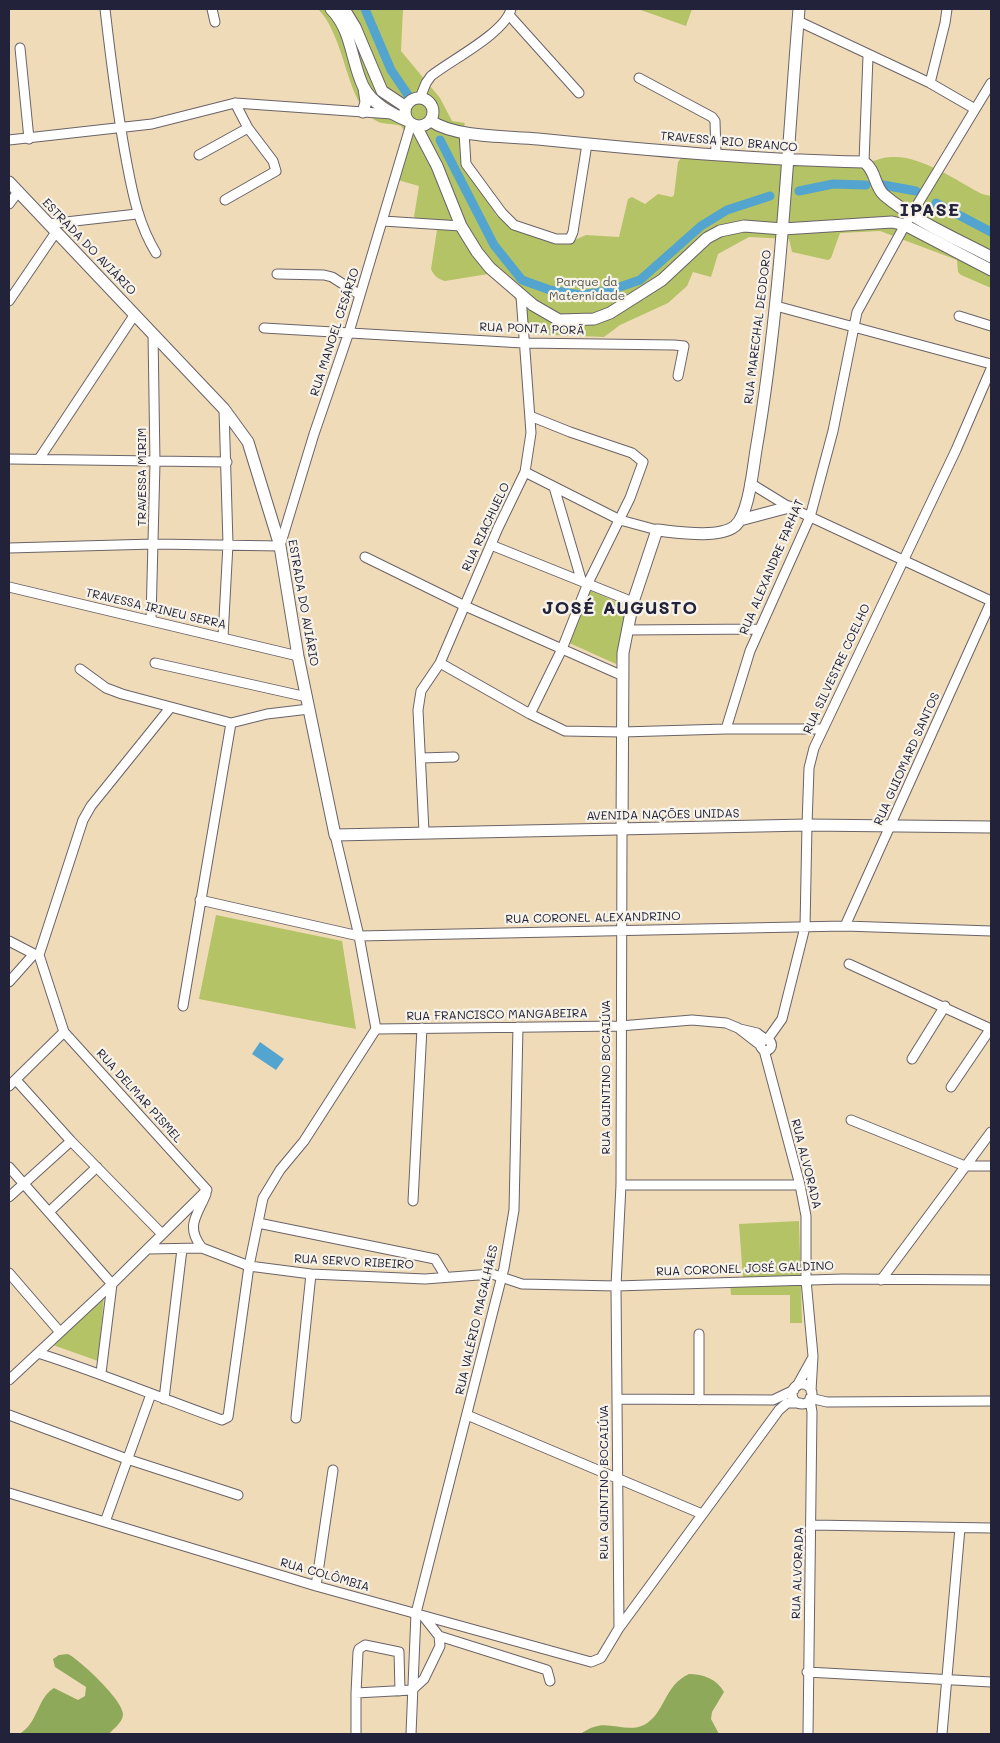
<!DOCTYPE html>
<html>
<head>
<meta charset="utf-8">
<style>
  body { margin:0 }
  #map { position:relative; width:1000px; height:1743px; overflow:hidden; background:#f0dbb9; font-family:Mali,sans-serif }
  canvas { display:block }
  .frame { position:absolute; inset:0; border:10px solid #22223b; pointer-events:none }
</style>
</head>
<body>
<div id="map">
<canvas width="1000" height="1743"></canvas>
<div class="frame"></div>
</div>
<script>
const g = document.querySelector('canvas').getContext('2d');
g.lineJoin = 'round';
function fill(path, color) {
  g.fillStyle = color;
  g.fill(path, 'evenodd');
}
function trace(path, color, width, dash) {
  g.strokeStyle = color;
  g.lineWidth = width;
  g.lineCap = dash ? 'butt' : 'round';
  g.setLineDash(dash || []);
  g.stroke(path);
}
function label(font, color, halo, rows, align = 'center') {
  g.font = font + ' Mali,sans-serif';
  g.lineWidth = 4.5;
  g.setLineDash([]);
  g.textBaseline = 'middle';
  g.strokeStyle = halo;
  g.fillStyle = color;
  for (const [text, x, y, turn = 0] of rows) {
    g.save();
    g.translate(x, y);
    g.rotate((+turn || 0) * Math.PI / 180);
    g.textAlign = isNaN(turn) ? turn : align;
    if (halo) g.strokeText(text, 0, 0);
    g.fillText(text, 0, 0);
    g.restore();
  }
}
fill(new Path2D(`
  M318,9H403L401,51L440,98L452,121L465,123L461,136L479,187L496,215L508,225L521,231L570,242L586,235L619,237L628,199L632,197L645,204L658,194L672,197L674,195L678,162L681,158L861,165C871,162 882,157 892,157C920,155 956,180 982,194L991,196V288L961,275L958,272L957,260L880,231L840,233L831,258L828,260L792,252L789,239L749,237L718,254L711,277L693,272L687,286L668,303L620,325L604,337L529,334L525,319L514,297L488,274L445,281C438,279 434,276 431,269L437,230L414,217L419,186L398,180L410,138L401,126C393,123 381,125 375,120C346,103 346,37 318,9Z
  M638,9H692L686,26Z
  M589,590L626,606L616,664L567,642Z
  M216,915L342,941L356,1029L199,999Z
  M799,1221L802,1323H790V1295H731L730,1281L743,1278L739,1224Z
  M104,1297L98,1361L53,1345Z`), '#b3c365');
fill(new Path2D(`
  M68,1654C80,1660 125,1702 123,1715C122,1723 113,1729 109,1734H19C38,1724 37,1698 54,1688L78,1700L85,1696L86,1687L55,1667L53,1659L59,1655Z
  M689,1674C703,1674 717,1679 724,1692L712,1712L711,1719L719,1734H580C584,1732 589,1728 594,1727C609,1721 628,1733 644,1725C665,1714 664,1685 689,1674Z`), '#8ea95a');
fill(new Path2D(`
  M260,1042L284,1059L276,1070L252,1054Z`), '#53a4ce');
trace(new Path2D(`
  M365,9L391,70L408,95
  M440,140L494,245L522,280L550,290L581,295L608,291L640,280L701,226L727,210L770,196
  M883,185L916,191
  M799,191L833,184L866,185
  M936,203L991,232`), '#53a4ce', 9);
const minor = new Path2D(`
  M105,9C111,61 117,112 127,164C133,196 139,225 156,253
  M212,9L215,22
  M509,15L579,93
  M798,21L930,83L975,109
  M20,48L29,139
  M639,78L712,117L715,121L716,154
  M930,83L945,23L947,9
  M420,98L426,83L431,76C451,60 505,33 511,9
  M464,132L466,164L502,213L514,225L556,239H570L573,232L587,144
  M9,140L152,124L235,103L392,114
  M199,155L248,128
  M864,162L868,56
  M225,200L276,171L273,161L248,128L235,103
  M9,204L18,192
  M383,221L461,226
  M48,224L137,214
  M277,274L324,275L332,277L360,295
  M9,301L56,232
  M776,306L991,364
  M959,316L991,326
  M264,328L523,343L674,345L684,346L678,376
  M530,416L570,432L632,453L643,462L630,498L588,583L562,649L530,714
  M9,459L227,462
  M39,459L135,314
  M525,472L620,520L657,530
  M750,483L789,507L991,601
  M554,487L581,579
  M491,545L633,602
  M9,548L154,544L280,546L314,434L349,332L411,124
  M365,557L465,606L623,676
  M9,587L298,656
  M151,620L155,463L153,333
  M627,630L760,629
  M223,637L228,544L224,409
  M155,663L307,697
  M440,663L530,714L565,731L622,732L726,729H821
  M80,669L106,688L122,694L231,723L267,714L309,709
  M726,729L750,651L810,517L833,431L857,312L905,225L991,83
  M421,758L454,757
  M424,832L418,710L421,691L440,663L498,528L525,472L531,433L521,296
  M335,835L359,936L376,1029
  M200,900L359,936L845,926L991,931
  M845,926L991,602
  M9,941L34,954L39,955
  M39,955L64,1032L207,1190
  M39,955L83,820L91,806L170,708
  M849,964L991,1029
  M9,982L34,954
  M183,1006L231,723
  M376,1029L620,1026L692,1020L726,1023L738,1028L760,1045
  M740,1029L757,1033L765,1039
  M760.5 1045a5.5 5.5 0 1 1 11 0a5.5 5.5 0 1 1-11 0Z
  M767,1040L782,1019L805,927L807,825L809,768L814,748L956,450L991,369
  M764,1050L800,1185L806,1216V1280L813,1356L811,1391
  M912,1059L945,1006
  M16,1080L71,1141L162,1234
  M9,1086L64,1032
  M951,1087L991,1028
  M851,1120L965,1166H991
  M9,1167L112,1284L101,1373
  M621,1185H800
  M9,1197L71,1141
  M413,1201L422,1028
  M50,1211L97,1167
  M258,1223L435,1259L446,1277
  M202,1248C185,1226 197,1216 206,1194
  M148,1249L202,1248L249,1266L311,1274L425,1279L492,1274L522,1284L616,1286L843,1279L991,1280
  M9,1273L59,1331
  M881,1280L991,1132
  M38,1353C101,1373 160,1398 222,1420L228,1417L249,1266L263,1198L280,1170L304,1141L376,1029
  M9,1380L112,1284L207,1190
  M792 1394a10 10 0 1 1 20 0a10 10 0 1 1-20 0Z
  M797,1386L812,1359
  M810,1398L827,1402L991,1401
  M164,1399L182,1249
  M618,1399L773,1400L794,1390
  M699,1400V1334
  M9,1415L127,1459L238,1495
  M467,1415L702,1514
  M296,1418L311,1274
  M9,1493L316,1586L591,1662L601,1658L619,1628L779,1410L787,1403H800
  M105,1522L151,1394
  M812,1525L991,1528
  M316,1586L333,1470
  M619,1628L616,1286L621,1185L622,830
  M439,1636L547,1670L550,1681
  M807,1672L991,1682
  M356,1693L358,1652L359,1649L365,1645L399,1652L400,1691
  M356,1734V1693L412,1690L424,1679L440,1646L439,1636L424,1617
  M411,1734L416,1613L504,1268L514,1210L518,1027
  M808,1734L812,1412L810,1400
  M942,1734L960,1528`);
const tertiary = new Path2D(`
  M331,9C352,30 351,61 363,86C372,104 392,114 408,121
  M344,9L355,27L382,91L406,107
  M405 112a14 14 0 1 1 28 0a14 14 0 1 1-28 0Z
  M363,112L366,102L364,88
  M431,121C456,138 508,136 538,139C647,150 756,160 864,162C876,170 874,186 884,195C915,221 955,238 991,257
  M416,126L437,166L461,226L477,252L490,268L533,305L559,320L594,319L610,313L662,280L707,238L720,231L744,226L783,229L892,222L905,225L991,270
  M9,182L224,409L248,442L280,546L298,656L335,835L807,825L991,827
  M740,520L789,507
  M622,830L623,653L633,602L657,530C677,532 719,539 735,526C749,514 753,468 756,450C781,304 787,156 799,9`);
trace(minor, '#6a6367', 11);
trace(tertiary, '#6a6367', 13);
trace(minor, '#fff', 9);
trace(tertiary, '#fff', 11);
label('12px', '#22223b', '#f7f3e8', [
  ["TRAVESSA RIO BRANCO",729,142,5],
  ["ESTRADA DO AVIÁRIO",89,247,46],
  ["RUA MARECHAL DEODORO",758,327,-83],
  ["RUA PONTA PORÃ",532,329,2],
  ["RUA MANOEL CESÁRIO",335,332,-72],
  ["TRAVESSA MIRIM",142,477,-90],
  ["RUA RIACHUELO",486,527,-65],
  ["RUA ALEXANDRE FARHAT",772,567,-67],
  ["ESTRADA DO AVIÁRIO",303,603,80],
  ["TRAVESSA IRINEU SERRA",156,609,13],
  ["RUA SILVESTRE COELHO",837,669,-65],
  ["RUA GUIOMARD SANTOS",907,759,-66],
  ["AVENIDA NAÇÕES UNIDAS",663,815,-1],
  ["RUA CORONEL ALEXANDRINO",593,918,-1],
  ["RUA FRANCISCO MANGABEIRA",497,1015,-1],
  ["RUA QUINTINO BOCAIÚVA",606,1077,-90],
  ["RUA DELMAR PISMEL",139,1096,48],
  ["RUA ALVORADA",806,1164,76],
  ["RUA SERVO RIBEIRO",354,1262,3],
  ["RUA CORONEL JOSÉ GALDINO",745,1269,-2],
  ["RUA VALÉRIO MAGALHÃES",477,1320,-77],
  ["RUA QUINTINO BOCAIÚVA",604,1482,-90],
  ["RUA ALVORADA",798,1573,-88],
  ["RUA COLÔMBIA",325,1575,16]
]);
label('12px', '#4e5248', '#f7f3e8', [
  ["Parque da",587,282],
  ["Maternidade",587,296]
]);
g.letterSpacing = '1px';
label('bold 18px', '#22223b', '#f7f3e8', [
  ["IPASE",930,210],
  ["JOSÉ AUGUSTO",620,608]
]);
g.letterSpacing = '0px';
</script>
</body>
</html>
